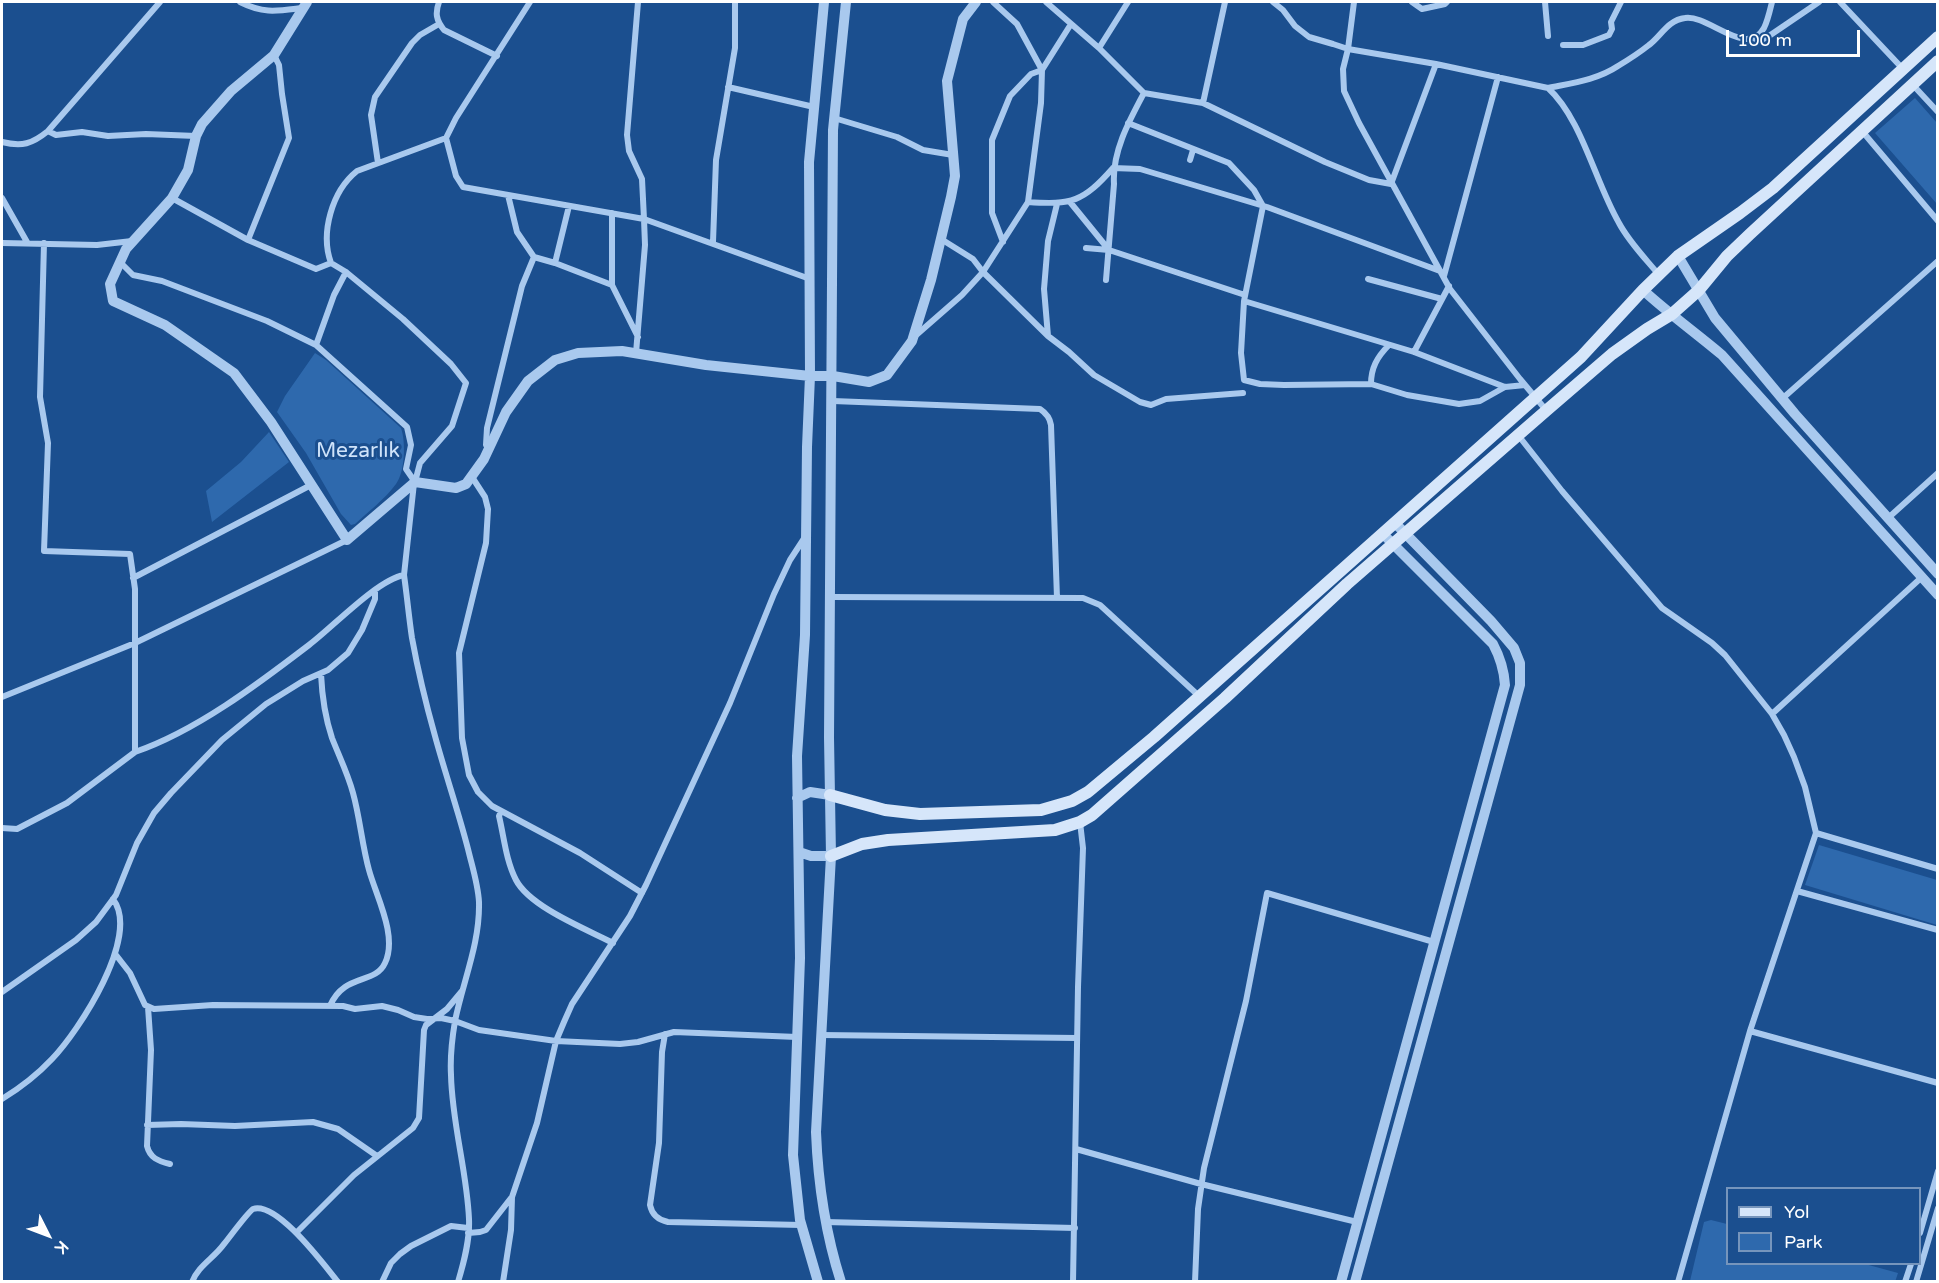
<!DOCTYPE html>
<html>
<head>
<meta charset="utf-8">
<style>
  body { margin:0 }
  #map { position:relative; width:1939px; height:1283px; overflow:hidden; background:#1b4f8f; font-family:"Varela Round",sans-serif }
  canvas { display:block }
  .frame { position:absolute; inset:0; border:3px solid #fff; pointer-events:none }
  .legend { position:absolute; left:1726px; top:1187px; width:195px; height:78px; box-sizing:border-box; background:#1b4f8f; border:2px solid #7695bc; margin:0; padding:8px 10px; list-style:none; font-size:18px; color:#fff }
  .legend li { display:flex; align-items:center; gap:12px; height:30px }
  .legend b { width:30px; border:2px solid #7695bc }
  .north { position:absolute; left:18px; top:1205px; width:60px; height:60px; -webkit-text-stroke:4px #1b4f8f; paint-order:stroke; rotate:132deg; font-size:16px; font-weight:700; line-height:24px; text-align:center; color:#fff }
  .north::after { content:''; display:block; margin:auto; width:21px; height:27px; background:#fff; clip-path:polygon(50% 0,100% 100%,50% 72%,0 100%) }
  .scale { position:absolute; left:1726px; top:30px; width:134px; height:27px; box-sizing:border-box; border:3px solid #fff; border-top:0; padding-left:8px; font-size:18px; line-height:21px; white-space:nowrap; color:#fff; -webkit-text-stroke:4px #1b4f8f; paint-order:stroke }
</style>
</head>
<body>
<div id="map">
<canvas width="1939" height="1283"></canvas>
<div class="frame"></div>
<ul class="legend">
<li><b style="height:8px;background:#d6e6fa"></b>Yol</li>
<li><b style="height:16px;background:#2e69ad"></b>Park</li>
</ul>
<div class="north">K</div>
<div class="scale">100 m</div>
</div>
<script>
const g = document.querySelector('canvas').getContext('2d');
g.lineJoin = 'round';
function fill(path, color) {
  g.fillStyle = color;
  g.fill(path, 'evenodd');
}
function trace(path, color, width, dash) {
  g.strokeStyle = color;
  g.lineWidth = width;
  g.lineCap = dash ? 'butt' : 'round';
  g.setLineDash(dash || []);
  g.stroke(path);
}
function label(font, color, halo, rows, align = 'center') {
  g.font = font + ' "Varela Round",sans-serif';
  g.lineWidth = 6;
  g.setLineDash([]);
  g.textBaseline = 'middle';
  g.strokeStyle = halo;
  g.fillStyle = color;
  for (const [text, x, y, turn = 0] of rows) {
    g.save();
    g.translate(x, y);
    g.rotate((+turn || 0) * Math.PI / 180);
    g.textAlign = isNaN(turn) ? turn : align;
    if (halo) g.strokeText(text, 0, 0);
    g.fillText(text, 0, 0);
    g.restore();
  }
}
fill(new Path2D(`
  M1915,98L1937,123V204L1875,133Z
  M315,353L326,360L401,428C406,442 405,472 396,484C385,499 368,512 355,524L351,525L341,514L306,453L277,412L285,396Z
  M269,432L289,462L212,522L206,491L241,462Z
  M1819,845L1937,880V925L1805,885Z
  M1711,1220L1727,1224L1728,1264H1865L1898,1273L1895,1282L1690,1281L1704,1222Z`), '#2e69ad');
trace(new Path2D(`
  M240,2C264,14 277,11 302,8
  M439,2C435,13 436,20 444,30L497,56
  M530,2L456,118L446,138L456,176L463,187L644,219L810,279
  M993,2L1017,24L1042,70L1031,74L1010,96L992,140V213L1003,242
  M1046,2L1099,48L1144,93
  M1273,2L1283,10L1295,26L1309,37L1333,44L1348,49L1436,64L1548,88C1582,119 1595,182 1619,223C1629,242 1645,258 1659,275
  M1354,2L1348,49L1343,69L1344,91L1359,123L1450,289L1520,379L1546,410
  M1412,2L1422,9L1445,4L1447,2
  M1545,2L1548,36
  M1840,2L1903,69
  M1754,38L1760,41L1769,36L1819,2
  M1563,45H1583L1609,35L1612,29L1611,22L1621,2
  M1099,48L1128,2
  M1912,84L1938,112
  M728,87L814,107
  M1548,88C1572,83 1597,80 1618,66C1628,60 1639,53 1649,45C1661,36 1668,20 1685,18C1708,14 1747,59 1764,28C1768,20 1770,10 1772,2
  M1203,103L1225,2
  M834,118L897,137L923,150L953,155
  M1128,123L1229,163L1254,190L1263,206L1244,301L1241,353L1244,380L1260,384L1284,385L1371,384L1407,395L1459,404L1480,401L1505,387
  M48,131L56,135L82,132L108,136L146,134L196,136
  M1862,131L1938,221
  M2,142C22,147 32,144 48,131L160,2
  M1190,160L1193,150
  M378,163L371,115L375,97L412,43L420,35L439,24
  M1113,168L1140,169L1267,207L1440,271
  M508,195L517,232L534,257L555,263L612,285L638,337
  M2,198L27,242
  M172,198L248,240L316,269L331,263
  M1028,202L1041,103L1042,70L1071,24
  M1070,202L1109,250
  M612,213V285
  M941,239L973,259L983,272L1048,336L1069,352L1094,375L1140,402L1151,405L1166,399L1243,393
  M248,240L289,138L282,94L279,65L274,55
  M713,242L716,160L735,48V2
  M2,243L97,245L132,241
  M44,243L40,397L48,443L44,551L130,554L135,589V752C196,731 258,684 309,645C333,627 377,580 404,575L414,483
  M1086,248L1109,250L1245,295
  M120,262L133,275L162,281L267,321L316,345L407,427L411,445L406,469L415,482L420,463L452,426L466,383L451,364L403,319L346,272L331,263C320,233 332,191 357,171L446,138
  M555,263L569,206
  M1444,276L1498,77
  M1368,279L1442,299
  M1106,280L1114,184C1112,152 1129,121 1144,93L1203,103L1325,162L1369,180L1391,184L1436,64
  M1244,301L1414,352L1505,387L1525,385
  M1048,336L1044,289L1048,241L1057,204
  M914,337L962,295L983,272L1028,202C1072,205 1083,202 1113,168
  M316,345L334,295L346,272
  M1414,352L1449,286
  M636,353L645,245L644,219L642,179L629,151L627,135L638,2
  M1371,384C1371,368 1377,357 1389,345
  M1783,398L1938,261
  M833,401L1040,409C1046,413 1050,418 1051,425L1057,598
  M1518,435L1562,491L1662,608L1712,643L1725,655L1772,714L1784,735L1794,757L1805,787L1816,833L1750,1031L1678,1282
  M490,448L486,445L487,428L522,286L534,257
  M472,477L485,497L488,509L486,543L459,653L462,738L469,775L478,792L492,806L580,853L642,893
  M1887,519L1938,473
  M404,575C407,596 409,618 412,638C418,671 426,704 435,736C445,773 458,810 468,849C472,866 478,884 479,902C480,944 463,981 455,1021C452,1039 450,1058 451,1075C452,1124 467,1171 469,1219C470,1240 464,1262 458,1282
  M133,578L311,485
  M831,597L1083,598L1100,605L1199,696
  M321,674C322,696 325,717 332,738C339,756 348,774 353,793C360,818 362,845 369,870C376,896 398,936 385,963C375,985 344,973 330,1006
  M2,697L135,643L347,540
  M1772,714L1922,577
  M501,811L499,816C504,837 506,861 516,880C530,907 586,929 613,943
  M2,828L17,829L67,803L135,752
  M1816,833L1938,869
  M1797,891L1938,930
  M116,955L130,973L145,1005L154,1009L213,1005L343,1006L355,1009L382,1006L398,1010L414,1017L427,1019L441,1018L455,1021L479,1030L556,1041L620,1044L638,1042L674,1032L797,1037
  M2,992L76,940L96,922L116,895L137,843L154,813L171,793L222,740L266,704L303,681L328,670L348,653L362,630L375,599V590
  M148,1007L151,1050L147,1146C150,1158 158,1161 170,1164
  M1750,1031L1938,1083
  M665,1034L662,1052L659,1143L650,1205C652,1215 658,1220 668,1222L801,1225
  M821,1035L1077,1038
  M2,1099C20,1088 37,1075 52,1059C79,1031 141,936 113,899
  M147,1125L181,1124L235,1126L313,1122L338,1129L377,1156
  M1076,1149L1201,1184L1357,1222
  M825,1222L1075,1228
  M297,1232L354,1175L413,1128L419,1118L424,1030L426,1025L447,1009L462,991
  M468,1233L480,1232L486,1230L511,1198
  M1920,1233L1938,1171
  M192,1282C198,1266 214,1258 224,1244C229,1238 248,1212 253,1209C277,1201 324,1265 338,1282
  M382,1282L391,1263L400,1254L411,1246L451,1226L468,1228
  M503,1282L511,1230L512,1197L537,1123L556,1041L564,1022L572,1004L630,916L646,885L730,703L774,594L790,560L805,537
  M1073,1282L1078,987L1083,848L1080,822
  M1195,1282L1198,1209L1204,1168L1246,1001L1267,893L1434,942
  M1905,1282L1911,1264
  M1916,1282L1938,1208`), '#a9c9ee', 6);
trace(new Path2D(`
  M307,2L274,55L231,91L202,124L196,136L188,170L172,198L126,249L110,284L113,301L165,325L234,373L271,422L347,540L415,482L456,488L466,484L484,459L506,412L528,381L555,360L578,353L622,351L706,365L810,376H833L869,382L887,375L912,341L931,280L951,197L955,176L947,81L963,19L976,2
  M1678,256L1715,318L1795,414L1938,574
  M1643,290C1668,313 1696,333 1722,355L1938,595
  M797,798L810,792L830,795
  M799,852L811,856H831
  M818,1282L800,1220L793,1155L800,958L797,756L805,635L807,447L810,376L809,162L824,2
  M841,1282C825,1232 818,1184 816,1132L831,856L829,737L833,130L846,2
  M1341,1282L1505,685C1504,670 1500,657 1493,644L1387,538
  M1355,1282L1520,685V663L1514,648L1491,621L1395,523`), '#a9c9ee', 10);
trace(new Path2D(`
  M830,795L885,810L920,814L1041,810L1072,801L1088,792L1154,737L1581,357L1643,290L1678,256L1740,213L1773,188L1938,37
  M831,856L862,844L888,840L1055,830L1080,822L1092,815L1225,698L1347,584L1547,410L1612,354L1647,329L1672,314L1699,290L1727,256L1750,234L1938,61`), '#d6e6fa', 12);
label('21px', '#cfe3fa', '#1b4f8f', [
  ["Mezarlık",358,451]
]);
</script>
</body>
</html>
